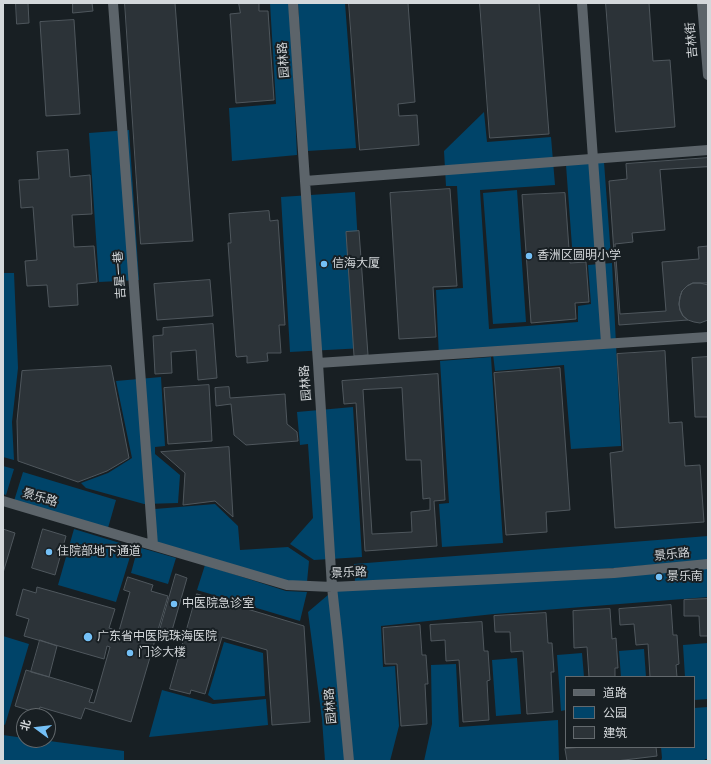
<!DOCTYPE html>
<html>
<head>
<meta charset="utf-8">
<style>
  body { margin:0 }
  #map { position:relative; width:711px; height:764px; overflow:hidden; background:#181f23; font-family:"Space Grotesk","Noto Sans SC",sans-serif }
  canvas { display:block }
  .frame { position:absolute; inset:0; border:4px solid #d4d8db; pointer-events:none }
  .legend { position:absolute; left:565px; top:676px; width:130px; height:72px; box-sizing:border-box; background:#181f23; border:1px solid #63696d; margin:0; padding:5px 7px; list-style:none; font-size:12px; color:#d4d8db }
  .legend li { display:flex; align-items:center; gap:8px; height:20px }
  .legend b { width:20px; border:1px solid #63696d }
  .north { position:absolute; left:16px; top:708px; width:40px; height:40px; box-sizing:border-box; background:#181f23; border:1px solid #63696d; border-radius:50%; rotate:285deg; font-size:11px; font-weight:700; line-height:16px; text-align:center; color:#d4d8db }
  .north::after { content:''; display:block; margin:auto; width:14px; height:18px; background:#74c0f6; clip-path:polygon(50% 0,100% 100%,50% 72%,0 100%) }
</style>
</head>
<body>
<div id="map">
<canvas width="711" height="764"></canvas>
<div class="frame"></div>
<ul class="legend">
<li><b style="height:5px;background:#5c646a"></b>道路</li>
<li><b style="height:11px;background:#004469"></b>公园</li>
<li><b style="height:11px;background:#2c3338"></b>建筑</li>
</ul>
<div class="north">北</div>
</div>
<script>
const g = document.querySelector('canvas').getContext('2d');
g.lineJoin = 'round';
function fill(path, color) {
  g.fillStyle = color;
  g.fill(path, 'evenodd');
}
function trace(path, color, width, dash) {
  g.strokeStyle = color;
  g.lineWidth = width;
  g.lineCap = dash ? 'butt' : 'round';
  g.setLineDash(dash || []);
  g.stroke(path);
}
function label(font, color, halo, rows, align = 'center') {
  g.font = font + ' "Space Grotesk","Noto Sans SC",sans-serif';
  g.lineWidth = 4;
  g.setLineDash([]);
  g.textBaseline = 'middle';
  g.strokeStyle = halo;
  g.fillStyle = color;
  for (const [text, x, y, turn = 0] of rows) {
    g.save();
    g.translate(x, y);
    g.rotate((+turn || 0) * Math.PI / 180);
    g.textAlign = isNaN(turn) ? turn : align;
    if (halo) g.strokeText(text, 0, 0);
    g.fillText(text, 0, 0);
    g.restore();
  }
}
fill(new Path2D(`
  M270,3H290L297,155L232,161L229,108L276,104Z
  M298,3H345L356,148L307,151Z
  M484,112L487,142L551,137L555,185L480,190L489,329L578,322V306L591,304L588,265L612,263L621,446L571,449L564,365L495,371L493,354L439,358L436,290L463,288L457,186H446L444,151Z
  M129,130L139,280L99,282L89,133Z
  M604,162L611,257L573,260L566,165Z
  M517,190L526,322L493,324L483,193Z
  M355,192L364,348L290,352L281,197Z
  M3,273H14L18,368L12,422L14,460L3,457Z
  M491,357L503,543L442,547L439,504L449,503L440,361Z
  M161,377L165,446L155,447V454L180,475L178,503L144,504L86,488L81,483L108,473L132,458L116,381Z
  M353,407L362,557L314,560L290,544L313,518L308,444L300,445L297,412Z
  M3,466L14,469L6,495L3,494Z
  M23,472L116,500L108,528L14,501Z
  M215,504L238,526L240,550L288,547L309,561L307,582L283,581L156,543L155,509Z
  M74,529L133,547L116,602L58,585Z
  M708,536V560L616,568L355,582L354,564Z
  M138,547L176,558L168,584L131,573Z
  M205,565L286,591L307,592L300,621L197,590Z
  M708,567V597L494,614L381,626L383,667L395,666L399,726L390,761H325L322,719L308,612L335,589Z
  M3,636L29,644L5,725L3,724Z
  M224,642L263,653L265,696L214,700L208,695Z
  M708,643V699L694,700V677H685L683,645Z
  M644,649L646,677H621L619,651Z
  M582,653L584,677H566V710L561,711L557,655Z
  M517,658L521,714L496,716L492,660Z
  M456,664L459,727L558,720L559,761H424L432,724L431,665Z
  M162,690L213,704L266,699L268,725L149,737Z
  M708,707V759H705L704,761H661L662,758L661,747H694V708Z
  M3,735L24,738V740H42L124,751V761H3Z`), '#004469');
const building = new Path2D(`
  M16,3H28L29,23L17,24Z
  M73,3H92L93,11L73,13Z
  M125,3H175L193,241L141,244Z
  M239,3H259V11H268L274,100L236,103L230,14L240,13Z
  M349,3H408L415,102L398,104L399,116L417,115L419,145L360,150Z
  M480,3H539L549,134L490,138Z
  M606,3H649L653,61L670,60L675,127L616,132Z
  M74,20L80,114L46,116L40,22Z
  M68,150L70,177L90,175L92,214L72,215L74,247L94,246L97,282L77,284L78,305L49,307L47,285L27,286L25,261L37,260L33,207L21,208L19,180L39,179L37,152Z
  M708,158V283H693L687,286L682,291L680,297L679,304L680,310L683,316L688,320L619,325L609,181L627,179L626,164Z
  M708,167V246L698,247L699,259L662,262L666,311L620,314L615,244L633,242L632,233L665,230L660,170Z
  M450,189L457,286L433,287L436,337L399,339L390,193Z
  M565,193L570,263L586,262L589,302L575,303L576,319L531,323L522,195Z
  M269,211L270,221L278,220L285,325H279L281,353H267L268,361L247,363V356L237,357L236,356L228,243H231L229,214Z
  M359,231L368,355L354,356L346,232Z
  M210,280L213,316L157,320L154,284Z
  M693,283H700L708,285V320L700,323L694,322L688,320L683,316L680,310L679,304L680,297L682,291L687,286Z
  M213,324L217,378L198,380L196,350L171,352L172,373L155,374L153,336L163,335V328Z
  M665,351L669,423L682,422L685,466L700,465L704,522L615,528L610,453L623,451L617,354Z
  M708,357V417H695L692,358Z
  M111,366L129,458L107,471L78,482L18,461L17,421L22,371Z
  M560,368L570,510L546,512L547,532L506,535L494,373Z
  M438,374L445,500L434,501L437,546L365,551L356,403L344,404L342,381Z
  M209,385L212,441L168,444L164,388Z
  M229,387L230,398L285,394L287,424L297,432L298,441L246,445L234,435L231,404L216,406L215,388Z
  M402,388L406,460H421L423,499L430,498V510L411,512L412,532L372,534L363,390Z
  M229,447L233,517L215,501L183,505L185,473L161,452Z
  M3,529L15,533L3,573Z
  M43,529L66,536L55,575L32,568Z
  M176,574L187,578L171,634L160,630Z
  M128,577L153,585L151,591L168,596L131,722L85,708L81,719L40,707L38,713L15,706L26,670L93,690L89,702L94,703L110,647L107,646L104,659L24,636L29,619L16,615L23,589L36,593L37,587L115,609L109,628L119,631L130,592L124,590Z
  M197,594L304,626L310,722L272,725L267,650L222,637L205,694L191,690L190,694L170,689Z
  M708,599V636H700L699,616H684V600Z
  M671,605L673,635H677L679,664L676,665L677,677H650L648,644L636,645L634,624L620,625L619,609Z
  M610,609L612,639L616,638L618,668H615V677H589L587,647L574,648L573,611Z
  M546,613L548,643H552L554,672H551L553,712L527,714L523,651L511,652L510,632H495L494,616Z
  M482,622L484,651H488L490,680L487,681L489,720L463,722L459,660L446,661L445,640L431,641L430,625Z
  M420,625L422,655H426L428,684H425L427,724L401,726L397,664H385L383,628Z
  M40,640L57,646L49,677L31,672Z
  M582,747H656L657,756L616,761H567L565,749Z`);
fill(building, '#2c3338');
trace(building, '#4f575d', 1);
trace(new Path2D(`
  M113,3L153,545
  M293,3L305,181L318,363L332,587L338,642L349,761
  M582,3L606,343
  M702,3L708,75
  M305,181L708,150
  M318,363L708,337
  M3,501L287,585L332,587L497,579L614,573L708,564`), '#5c646a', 10);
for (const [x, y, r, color] of [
  [529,256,4,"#74c0f6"],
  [324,264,4,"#74c0f6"],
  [49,552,4,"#74c0f6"],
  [659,577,4,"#74c0f6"],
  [174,604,4,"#74c0f6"],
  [88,637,5,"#74c0f6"],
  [130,653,4,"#74c0f6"]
]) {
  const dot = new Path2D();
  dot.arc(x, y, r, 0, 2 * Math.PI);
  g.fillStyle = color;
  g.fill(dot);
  trace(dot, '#181f23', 1.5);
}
label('12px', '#d4d8db', '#181f23', [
  ["吉林街",692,40,-95],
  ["园林路",284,60,-94],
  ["吉星一巷",120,275,-94],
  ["园林路",306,383,-94],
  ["景乐路",40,498,16],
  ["景乐路",672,555,-6],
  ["景乐路",349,573,-2],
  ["园林路",331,706,-95]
]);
label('12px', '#d4d8db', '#181f23', [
  ["香洲区圆明小学",537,256],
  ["信海大厦",332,264],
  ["住院部地下通道",57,552],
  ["景乐南",667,577],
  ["中医院急诊室",182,604],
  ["广东省中医院珠海医院",97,637],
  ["门诊大楼",138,653]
], 'left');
</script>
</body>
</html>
